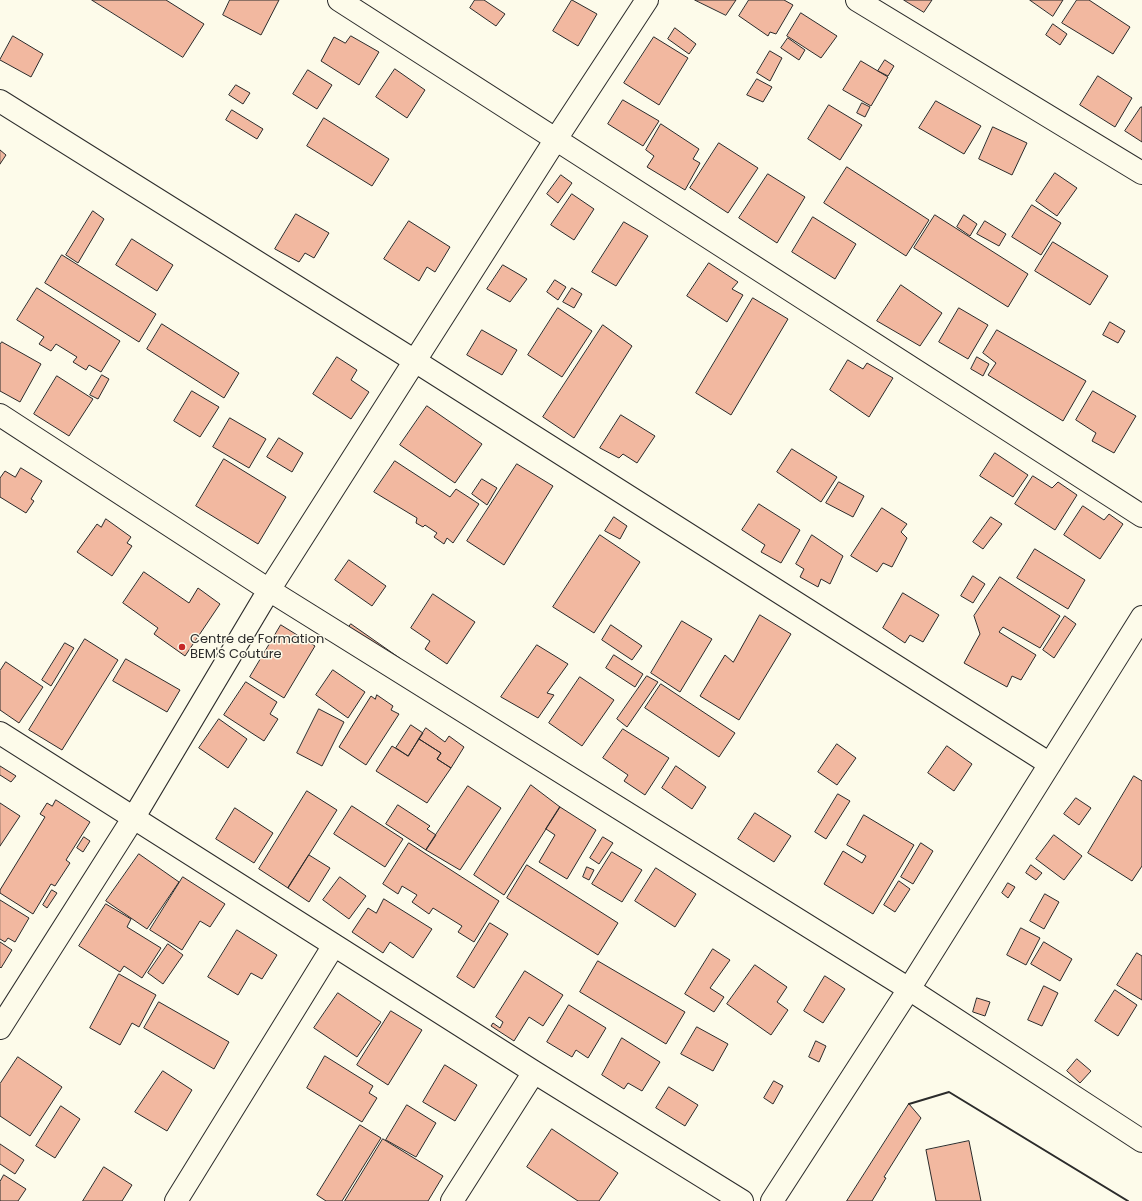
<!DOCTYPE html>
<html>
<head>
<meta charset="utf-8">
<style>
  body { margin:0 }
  canvas { display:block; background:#fdfbea }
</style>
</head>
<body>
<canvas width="1142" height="1201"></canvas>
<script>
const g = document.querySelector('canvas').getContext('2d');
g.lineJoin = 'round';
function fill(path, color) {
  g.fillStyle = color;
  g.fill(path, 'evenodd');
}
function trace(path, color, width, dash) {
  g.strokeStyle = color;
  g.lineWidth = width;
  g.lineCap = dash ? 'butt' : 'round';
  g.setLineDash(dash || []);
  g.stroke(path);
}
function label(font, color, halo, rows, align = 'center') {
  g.font = font + ' Poppins,sans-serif';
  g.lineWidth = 3;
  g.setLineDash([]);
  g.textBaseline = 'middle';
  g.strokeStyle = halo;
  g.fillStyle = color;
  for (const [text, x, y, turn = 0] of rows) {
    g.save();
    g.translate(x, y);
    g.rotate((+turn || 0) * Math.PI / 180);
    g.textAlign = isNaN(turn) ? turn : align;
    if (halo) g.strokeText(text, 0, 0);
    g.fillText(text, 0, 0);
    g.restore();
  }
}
const building = new Path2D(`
  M92,0H166L204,24L183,57Z
  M230,0H279L261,35L223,15Z
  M475,0H484L505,14L496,26L470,8Z
  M572,0L597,14L578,46L553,31Z
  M695,0H736L726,15Z
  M749,0H784L793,5L776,34L770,32L768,36L739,16Z
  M904,0H932L924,12Z
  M1030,0H1063L1053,16Z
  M1077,0H1089L1130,27L1113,54L1062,23Z
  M801,13L837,36L821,58L787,36Z
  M1053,24L1067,34L1060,45L1046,35Z
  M675,28L696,44L689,54L668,39Z
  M13,36L43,54L31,77L0,60Z
  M351,36L379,52L359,85L321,61L334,37L345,43Z
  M654,37L688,58L659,105L624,83Z
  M788,38L805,50L799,60L781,48Z
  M770,51L782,58L770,81L757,73Z
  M885,60L894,66L888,76L878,71Z
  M861,61L888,77L871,106L843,90Z
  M395,69L425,90L407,118L376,97Z
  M308,70L332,85L317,109L293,94Z
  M1098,76L1132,98L1115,127L1080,105Z
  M757,79L772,87L763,102L747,95Z
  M236,85L250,93L243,104L229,95Z
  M623,100L659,121L643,146L608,124Z
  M936,101L981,126L964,154L919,128Z
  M862,103L870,107L865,117L857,113Z
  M829,105L862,125L840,160L808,139Z
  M1141,107H1142V142L1125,131Z
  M232,110L263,129L257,139L226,120Z
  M324,118L389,159L372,186L307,146Z
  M661,124L699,149L693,159L700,163L685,190L647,167L654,156L646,150Z
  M993,127L1027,143L1012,175L979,159Z
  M719,143L758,168L728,213L690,188Z
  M0,150L6,155L0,164Z
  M847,167L929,220L906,256L824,203Z
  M1055,173L1077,188L1057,216L1036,201Z
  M768,174L805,197L777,243L739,218Z
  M561,175L572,183L558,203L547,194Z
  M572,194L594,209L574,240L551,225Z
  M1032,205L1061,223L1041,255L1012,237Z
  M93,211L104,219L78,263L66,255Z
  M296,214L329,233L314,258L305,253L299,262L275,249Z
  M935,215L1028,274L1008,307L914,248Z
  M964,215L977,224L970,236L957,227Z
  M813,217L856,244L835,279L792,252Z
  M409,221L450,247L435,272L427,267L419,281L384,259Z
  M985,221L1006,234L999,246L977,234Z
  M624,222L648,236L616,286L592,272Z
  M132,239L173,265L157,291L116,265Z
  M1053,242L1108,276L1090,305L1035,271Z
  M62,255L156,314L139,342L45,283Z
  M709,263L738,282L732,289L743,295L727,322L687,296Z
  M503,265L527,279L510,302L487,289Z
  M555,280L566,287L558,300L547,292Z
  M901,285L942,313L920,346L877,321Z
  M37,288L120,341L101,372L89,365L86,370L73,362L77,357L56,344L51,351L39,344L44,337L17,320Z
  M572,288L582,294L574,308L563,302Z
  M753,298L788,319L731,415L696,393Z
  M558,308L592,331L562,377L528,355Z
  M959,308L988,325L968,359L939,342Z
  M1110,322L1125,331L1118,343L1103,335Z
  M162,324L239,373L224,398L147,349Z
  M603,325L632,346L574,438L543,417Z
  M482,330L517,350L502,375L467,355Z
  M997,330L1086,381L1063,421L988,375L996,363L983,353Z
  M2,342L41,364L20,402L0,391V345Z
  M337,357L357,370L351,380L369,392L351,419L313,394Z
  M977,357L989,364L983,376L971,369Z
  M848,360L863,369L867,363L893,378L869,417L830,390Z
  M102,375L109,379L98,399L90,395Z
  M57,376L93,399L69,436L34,414Z
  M192,391L219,407L200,437L174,421Z
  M1093,391L1136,416L1114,453L1092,441L1096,433L1076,420Z
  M427,406L482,444L455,483L400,445Z
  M621,415L655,436L637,463L623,454L619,458L600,448Z
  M230,418L266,439L249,468L213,447Z
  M279,438L303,453L292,472L267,457Z
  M792,449L837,477L821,502L777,472Z
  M995,453L1028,475L1013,497L980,476Z
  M224,459L286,497L258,544L196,506Z
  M395,461L450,497L456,489L479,504L453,543L447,538L444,544L434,537L437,533L425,525L423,527L416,523L417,518L374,492Z
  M517,464L553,486L504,565L467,541Z
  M21,468L42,481L31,499L34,501L26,513L0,497V478L5,471L15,477Z
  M1033,476L1052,488L1058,482L1077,495L1055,530L1015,504Z
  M482,479L497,488L487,505L472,494Z
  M839,482L864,496L853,517L826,503Z
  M759,504L800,530L781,563L761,552L765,545L742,530Z
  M1083,506L1104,520L1109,514L1123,524L1100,559L1064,535Z
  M882,508L907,524L901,532L907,538L892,567L883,563L877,572L851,556Z
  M614,517L627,526L620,539L605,531Z
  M991,517L1002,524L983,549L973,542Z
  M106,519L131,537L127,543L132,546L112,576L77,552L97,524L101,527Z
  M600,535L640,562L594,633L553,607Z
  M812,535L843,556L830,584L821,579L818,587L800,577L804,569L796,564Z
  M1035,549L1085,580L1068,609L1017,578Z
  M349,560L386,586L372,606L335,580Z
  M144,572L189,603L198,588L220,604L185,656L154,634L158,628L123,603Z
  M973,576L985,584L973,603L961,596Z
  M1000,577L1060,616L1040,648L1003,627L999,632L1036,655L1021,680L1012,676L1007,687L964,663L980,634L974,616Z
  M903,593L939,615L923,642L910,635L905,643L883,628Z
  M433,594L475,622L447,664L425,649L430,641L411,628Z
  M760,615L791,634L739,720L700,696L725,655L733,662Z
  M1065,616L1076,624L1054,658L1043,650Z
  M682,621L712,639L680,692L651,673Z
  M351,624L401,659L397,665L347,630Z
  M281,625L315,646L284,698L250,677Z
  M611,625L642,646L632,660L602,640Z
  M85,639L118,660L62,750L29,730Z
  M65,643L74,648L51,686L42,680Z
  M537,645L568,664L547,693L554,695L538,718L501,697Z
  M614,655L643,674L635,687L606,668Z
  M126,659L180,690L167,712L113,681Z
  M6,662L43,687L19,723L0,710V671Z
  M333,670L365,692L348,718L316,695Z
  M647,676L658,682L627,727L617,719Z
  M580,677L614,700L582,746L549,723Z
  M246,682L277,702L270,714L278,719L264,741L224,715Z
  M661,684L735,733L719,757L645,708Z
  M377,695L393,706L391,710L399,714L366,765L339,747L371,696L375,699Z
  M319,709L344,722L322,766L297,753Z
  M219,719L247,739L228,768L199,748Z
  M411,725L423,733L408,756L396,748Z
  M426,728L445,742L449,736L464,747L451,768L437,759L441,753L419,739Z
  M623,729L669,758L645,795L624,781L628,775L603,758Z
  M419,739L441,753L437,759L451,768L427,803L376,771L392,746L408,756Z
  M837,744L856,758L837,785L818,772Z
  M947,746L972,764L954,791L928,773Z
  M0,766L16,776L11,782L0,775Z
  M676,766L706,787L692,809L662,788Z
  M1134,776L1142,781V866L1132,881L1088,853Z
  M531,785L560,807L504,895L474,875Z
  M468,786L501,808L460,870L426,850Z
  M307,791L337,810L288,888L259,869Z
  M838,794L850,801L826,839L815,832Z
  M1076,798L1091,808L1079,825L1064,814Z
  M56,800L90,822L66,860L70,863L55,886L51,884L33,914L0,893V890L45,817L40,814L47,803L52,806Z
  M0,803L20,816L0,846Z
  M398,805L430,826L427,829L436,835L426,850L386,824Z
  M352,806L403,839L385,867L334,834Z
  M560,807L596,830L567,879L539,862L555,835L546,829Z
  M235,808L273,833L254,863L216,839Z
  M755,813L791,836L774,862L738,839Z
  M864,815L914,845L873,914L824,884L843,851L862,863L866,856L847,845Z
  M1054,835L1082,856L1064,880L1036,859Z
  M84,837L90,841L83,852L77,848Z
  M603,837L613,843L599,864L590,858Z
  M409,843L499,901L474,942L458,932L462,926L433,908L429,914L412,902L417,895L402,886L398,894L383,884Z
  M921,843L933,851L913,884L901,877Z
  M612,852L642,870L622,902L592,884Z
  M139,854L179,882L147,929L106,901Z
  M309,855L330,868L309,902L288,888Z
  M527,865L618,923L598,955L507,898Z
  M1031,865L1042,873L1036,880L1026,873Z
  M587,867L594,870L589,880L583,877Z
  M656,868L696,894L675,927L635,901Z
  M183,877L225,904L210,927L200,921L182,950L150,930Z
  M340,877L366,896L349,919L323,900Z
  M899,881L910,889L895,912L884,905Z
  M1008,883L1015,887L1008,898L1002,893Z
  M52,890L57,893L47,908L43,905Z
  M1045,894L1059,902L1044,929L1030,921Z
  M384,899L432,929L413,958L390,942L383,953L352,932L368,908L376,913Z
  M0,900L29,918L15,942L8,938L5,942L0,939Z
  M106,904L131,919L127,927L161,948L142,978L124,966L120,972L79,946Z
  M490,923L508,934L474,988L457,977Z
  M1021,928L1040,938L1026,965L1007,955Z
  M237,930L277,955L262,979L251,973L238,995L208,977Z
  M0,942L12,950L1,968L0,967Z
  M1044,942L1072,959L1060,981L1031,964Z
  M168,944L183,955L163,984L148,973Z
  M713,949L730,960L710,988L724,997L714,1012L685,994Z
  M1137,953L1142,956V1000L1117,985Z
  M598,961L685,1012L666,1044L580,992Z
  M755,965L787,987L777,1002L788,1010L771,1035L727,1004Z
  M525,971L563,995L543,1026L529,1017L514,1041L491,1026L493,1023L500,1028L503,1022L496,1017Z
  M119,974L156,995L139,1027L132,1023L120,1045L90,1028Z
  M825,976L845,989L823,1023L804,1011Z
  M1044,986L1058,993L1042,1026L1028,1020Z
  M1115,990L1137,1005L1118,1036L1095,1021Z
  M338,993L381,1022L357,1057L314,1028Z
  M977,998L990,1002L985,1016L973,1012Z
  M159,1002L229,1042L214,1069L144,1028Z
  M569,1005L606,1028L588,1058L576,1050L572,1057L547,1042Z
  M391,1011L422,1030L388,1085L357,1065Z
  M697,1027L728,1044L713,1071L681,1054Z
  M622,1038L660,1062L642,1091L628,1083L624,1089L602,1075Z
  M816,1041L826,1046L819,1062L809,1057Z
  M325,1056L373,1086L369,1093L377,1098L362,1122L307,1088Z
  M18,1057L62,1087L30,1136L0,1116V1084Z
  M1077,1059L1091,1071L1080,1083L1067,1071Z
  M445,1065L477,1085L455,1121L423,1102Z
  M163,1071L192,1090L167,1131L135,1112Z
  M774,1081L783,1086L773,1104L764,1098Z
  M669,1087L698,1105L685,1126L656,1108Z
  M909,1104L921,1118L884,1177L886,1178L872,1201H847Z
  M407,1105L436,1123L416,1157L386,1140Z
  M61,1106L80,1119L55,1158L36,1146Z
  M360,1125L381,1138L342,1201H326L317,1195Z
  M552,1129L618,1173L599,1201H578L527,1167Z
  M383,1139L443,1176L428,1201H345Z
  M969,1141L981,1201H936L926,1150Z
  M0,1144L24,1160L15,1174L0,1164Z
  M104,1167L132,1185L122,1201H83Z
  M4,1175L26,1189L18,1201H0V1182Z`);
fill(building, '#f2b8a0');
trace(building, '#2b2b2b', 1);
const minor = new Path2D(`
  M339,0L1142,516
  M857,0L1142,173
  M0,101L415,361L1050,764
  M0,415L269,590L909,989L1142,1141
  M0,733L534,1072L742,1201
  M0,1028L134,817L269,590L556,139L647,0
  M176,1201L334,945
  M452,1201L534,1072
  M772,1201L909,989L1142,617`);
trace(minor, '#2b2b2b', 24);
trace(minor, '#fdfbea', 22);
trace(new Path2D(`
  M909,1104L949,1092L1128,1201`), '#2b2b2b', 2);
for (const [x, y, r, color] of [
  [182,647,4,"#c62828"]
]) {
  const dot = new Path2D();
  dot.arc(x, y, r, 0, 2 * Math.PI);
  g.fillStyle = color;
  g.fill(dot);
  trace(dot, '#fdfbea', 1.5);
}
label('13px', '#2b2b2b', '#fdfbea', [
  ["Centre de Formation",190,640],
  ["BEM'S Couture",190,655]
], 'left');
</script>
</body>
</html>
